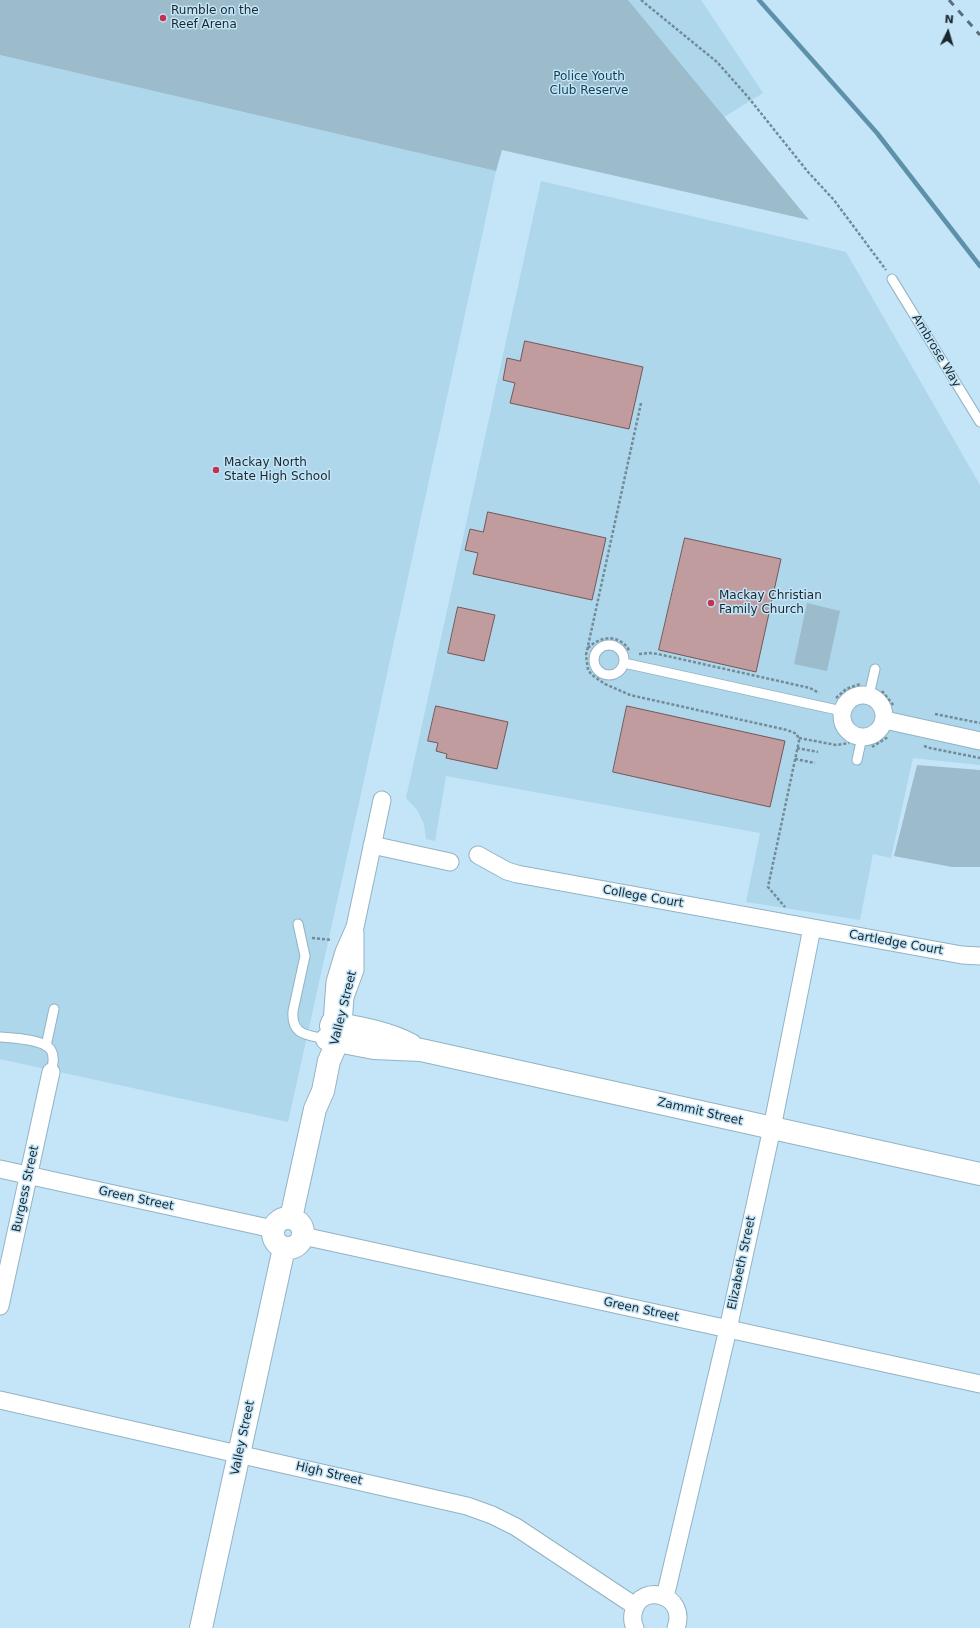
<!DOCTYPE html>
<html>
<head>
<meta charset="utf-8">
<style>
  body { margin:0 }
  #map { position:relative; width:980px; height:1628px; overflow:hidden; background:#c3e5f7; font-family:"DejaVu Sans",sans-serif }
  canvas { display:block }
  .north { position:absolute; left:928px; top:12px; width:40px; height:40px; -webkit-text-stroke:3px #c3e5f7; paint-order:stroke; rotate:5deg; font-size:11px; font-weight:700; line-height:16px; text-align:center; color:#1a272e }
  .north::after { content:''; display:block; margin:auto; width:14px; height:18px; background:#1a272e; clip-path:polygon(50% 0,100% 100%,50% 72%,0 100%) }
</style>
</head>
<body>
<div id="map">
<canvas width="980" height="1628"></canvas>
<div class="north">N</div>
</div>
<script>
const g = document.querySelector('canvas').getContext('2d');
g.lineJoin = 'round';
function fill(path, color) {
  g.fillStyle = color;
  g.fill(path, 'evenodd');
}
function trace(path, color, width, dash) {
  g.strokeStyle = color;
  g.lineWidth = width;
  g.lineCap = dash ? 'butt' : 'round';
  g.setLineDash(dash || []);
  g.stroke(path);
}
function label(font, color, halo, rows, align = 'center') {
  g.font = font + ' "DejaVu Sans",sans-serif';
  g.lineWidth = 3;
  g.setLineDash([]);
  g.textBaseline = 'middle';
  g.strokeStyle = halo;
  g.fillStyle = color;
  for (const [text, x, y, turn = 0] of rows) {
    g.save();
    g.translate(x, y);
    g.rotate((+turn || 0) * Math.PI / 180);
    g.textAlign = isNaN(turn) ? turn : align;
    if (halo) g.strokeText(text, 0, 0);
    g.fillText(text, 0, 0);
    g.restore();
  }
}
fill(new Path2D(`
  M534,0H701L763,93L711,125Z
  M0,55L496,171L361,794L288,1122L0,1059Z
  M541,181L846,252L980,485V765L913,758L891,858L873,854L860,920L746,902L760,833L446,776L435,841L426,839L424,824L417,810L406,798Z`), '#aed7eb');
fill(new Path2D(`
  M0,0H628L809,220L502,150L496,171L0,55Z
  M807,603L840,611L827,671L794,664Z
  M917,765L980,770V867H952L894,856Z`), '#9cbbcb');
trace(new Path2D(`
  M759,0L877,133L980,266`), '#5d90a9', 4.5);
const building = new Path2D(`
  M525,341L643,367L629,429L510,403L515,383L503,380L507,358L520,361Z
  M488,512L606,538L592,600L473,574L478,553L465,550L470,529L483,532Z
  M685,538L781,559L756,672L659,650Z
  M458,607L495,615L484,661L448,653Z
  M436,706L508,722L497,769L446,758L447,754L436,751L438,743L428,741Z
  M627,706L785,741L770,807L613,772Z`);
fill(building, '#c09c9e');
trace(building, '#765658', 1);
const lane = new Path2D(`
  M892,279L980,422
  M594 660a15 15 0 1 1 30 0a15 15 0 1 1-30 0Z
  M624,663L842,711
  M869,695L875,669
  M857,760L862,737
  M298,924L305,956L293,1011C291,1036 308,1035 327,1039
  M0,1037C13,1038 43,1039 51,1050C55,1057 53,1065 51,1072
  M46,1046L54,1009`);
const street = new Path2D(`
  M842 716a21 21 0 1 1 42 0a21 21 0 1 1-42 0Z
  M885,720L980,741
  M372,845L450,862
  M478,855L507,871L517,874L962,955L980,956
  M332,1023L335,982L344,952L355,927L382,800
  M343,1025L345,997L355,970V933
  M0,1169L273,1229
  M303,1236L980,1384
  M0,1306L51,1072
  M0,1400L467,1506L492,1515L516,1527L635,1606
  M665,1597L728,1329L772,1128L812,928
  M635,1628C632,1622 632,1616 634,1610C642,1582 688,1595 676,1628`);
const secondary = new Path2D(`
  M331,1026L332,1023C359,1028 386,1032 411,1045
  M327,1039L374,1048L421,1050L980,1174
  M273 1233a15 15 0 1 1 30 0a15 15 0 1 1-30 0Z
  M291,1218L315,1109L323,1091L329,1061L339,1038L343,1025
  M201,1628L284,1248`);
trace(lane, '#92b3c4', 11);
trace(street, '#92b3c4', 19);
trace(secondary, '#92b3c4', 24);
trace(new Path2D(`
  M641,0L717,62L748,97L808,172L834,200L886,270
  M641,403L586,655L588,670L592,675L605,684L630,695L787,730L797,734L799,741L768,887L785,907
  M588,648C601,635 621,634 630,652
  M639,654L649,653L658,654L810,688L819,693
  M882,691L894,706
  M836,698L846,689L860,684
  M935,714L980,723
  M799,738L836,745L849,743
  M924,746L930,748L980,758
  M872,747L888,737
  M797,748L818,752
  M795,759L815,763
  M312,938L332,940`), '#738b97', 2.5, [3, 2]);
trace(lane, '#fff', 9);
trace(street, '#fff', 17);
trace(secondary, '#fff', 22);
trace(new Path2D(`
  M949,0L980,35`), '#5a6f7a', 3, [7, 7]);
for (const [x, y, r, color] of [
  [163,18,4,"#c33350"],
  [216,470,4,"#c33350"],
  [711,603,4,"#c33350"]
]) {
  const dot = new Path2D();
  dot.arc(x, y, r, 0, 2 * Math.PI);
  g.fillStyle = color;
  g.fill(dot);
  trace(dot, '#c3e5f7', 1.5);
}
label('12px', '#1a272e', '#c3e5f7', [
  ["Rumble on the",171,11],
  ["Reef Arena",171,25],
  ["Mackay North",224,463],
  ["State High School",224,477],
  ["Mackay Christian",719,596],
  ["Family Church",719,610]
], 'left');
label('12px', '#103d50', '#c3e5f7', [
  ["Police Youth",589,77],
  ["Club Reserve",589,91]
]);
label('12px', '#1a272e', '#c3e5f7', [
  ["Ambrose Way",936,351,59],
  ["College Court",643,897,10],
  ["Cartledge Court",896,943,10],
  ["Valley Street",344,1008,-76],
  ["Zammit Street",700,1112,13],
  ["Burgess Street",26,1189,-78],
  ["Green Street",136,1199,12],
  ["Elizabeth Street",742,1263,-78],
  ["Green Street",641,1310,12],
  ["Valley Street",243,1438,-78],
  ["High Street",329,1474,13]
]);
</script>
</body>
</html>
